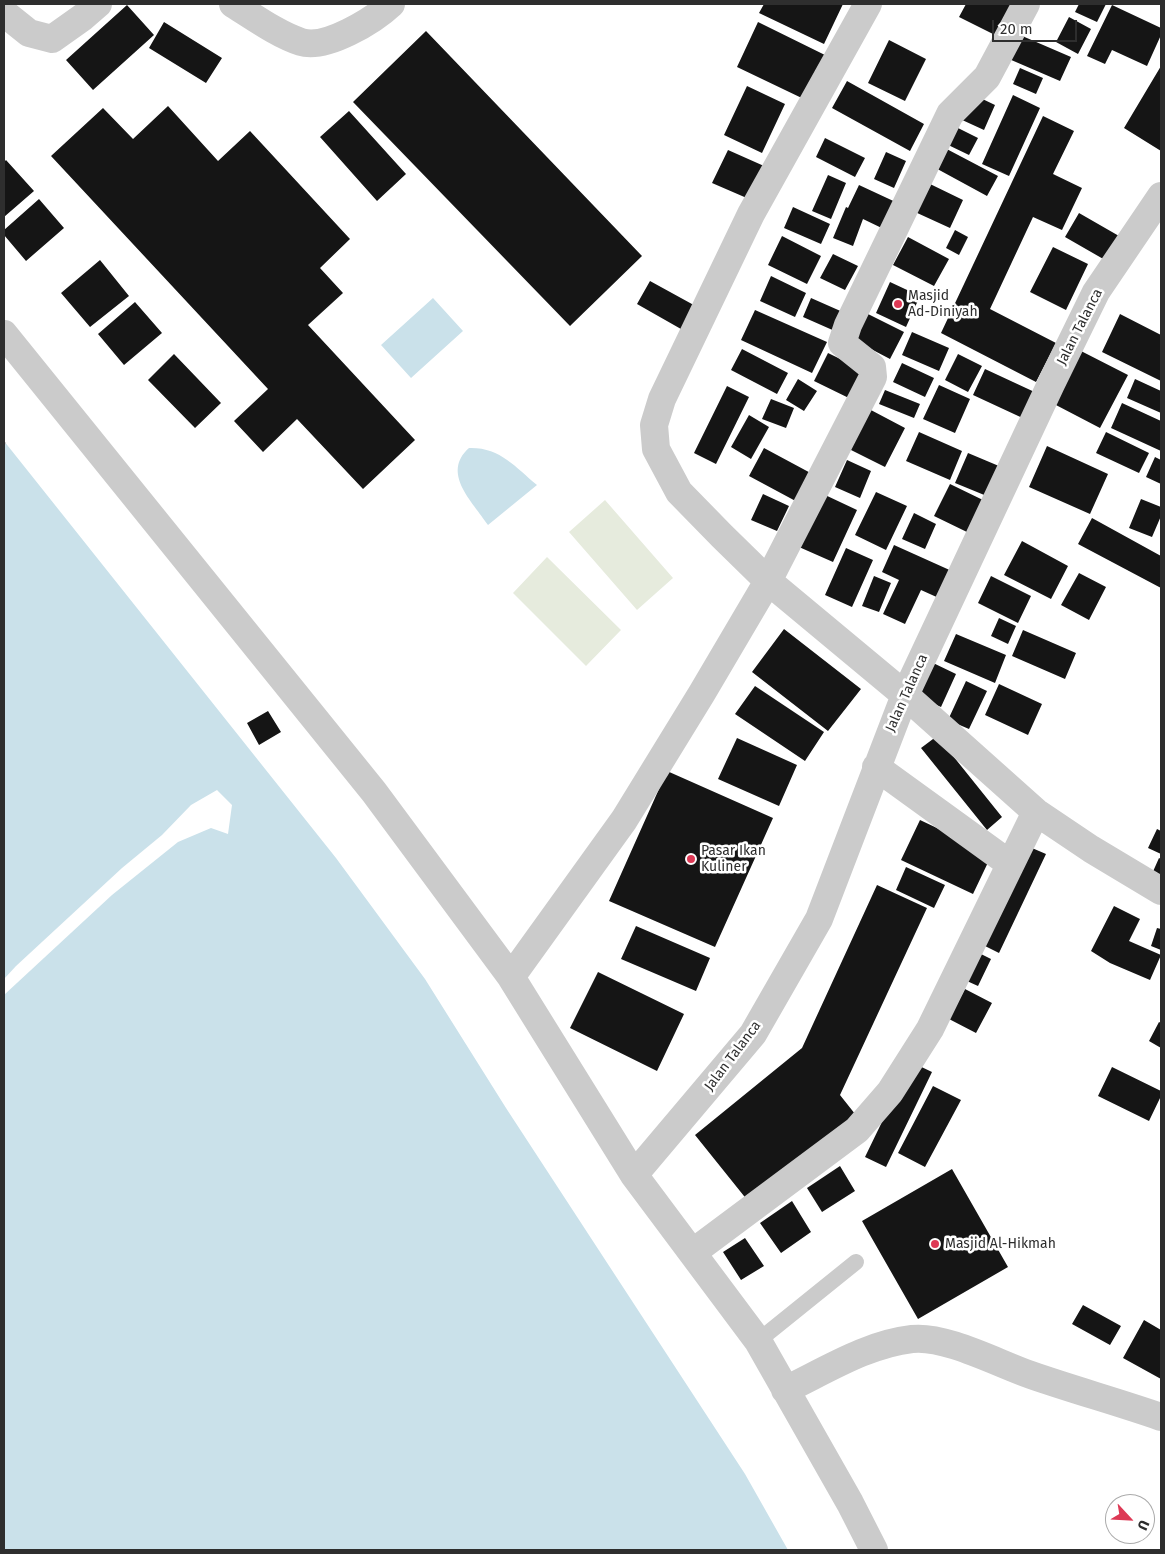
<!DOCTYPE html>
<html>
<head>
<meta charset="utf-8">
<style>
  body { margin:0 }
  #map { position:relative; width:1165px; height:1554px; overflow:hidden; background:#fff; font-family:"Fira Sans",sans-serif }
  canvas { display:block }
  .frame { position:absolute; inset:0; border:5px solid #2e2e2e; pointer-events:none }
  .north { position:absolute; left:1105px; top:1494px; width:50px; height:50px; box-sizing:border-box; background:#fff; border:1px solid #ababab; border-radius:50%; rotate:115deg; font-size:14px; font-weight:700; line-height:20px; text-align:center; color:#2e2e2e }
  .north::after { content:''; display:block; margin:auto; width:18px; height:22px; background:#dd3955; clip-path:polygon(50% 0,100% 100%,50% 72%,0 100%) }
  .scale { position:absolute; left:992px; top:20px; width:85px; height:22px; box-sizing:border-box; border:2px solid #2e2e2e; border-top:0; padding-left:6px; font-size:15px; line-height:18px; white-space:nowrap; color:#2e2e2e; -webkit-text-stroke:4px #fff; paint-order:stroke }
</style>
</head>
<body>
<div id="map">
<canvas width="1165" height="1554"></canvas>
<div class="frame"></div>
<div class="north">U</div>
<div class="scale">20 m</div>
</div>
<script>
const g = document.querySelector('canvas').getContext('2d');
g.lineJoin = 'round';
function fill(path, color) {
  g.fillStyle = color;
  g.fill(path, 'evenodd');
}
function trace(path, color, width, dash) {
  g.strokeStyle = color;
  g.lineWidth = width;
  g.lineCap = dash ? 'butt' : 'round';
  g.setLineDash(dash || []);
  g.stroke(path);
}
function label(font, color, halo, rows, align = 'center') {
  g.font = font + ' "Fira Sans",sans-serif';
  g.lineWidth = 5;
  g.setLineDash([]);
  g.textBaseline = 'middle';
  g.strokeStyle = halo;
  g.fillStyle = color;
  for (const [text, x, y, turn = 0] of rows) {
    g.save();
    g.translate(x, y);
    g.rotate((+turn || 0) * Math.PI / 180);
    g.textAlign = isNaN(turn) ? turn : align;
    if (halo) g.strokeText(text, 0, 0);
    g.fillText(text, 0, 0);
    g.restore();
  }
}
fill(new Path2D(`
  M605,500L673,578L637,610L569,532Z
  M547,557L621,630L586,666L513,593Z`), '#e6ebdd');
fill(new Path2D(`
  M433,298L463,331L411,378L381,345Z
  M4,441L336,858L425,979L506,1108L745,1474L788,1550H4Z
  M469,448C500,447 515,467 537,485L488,525C472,501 441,473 469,448Z`), '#cae1ea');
fill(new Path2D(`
  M217,790L232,805L228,834L211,828L178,842L112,895L4,995V979L16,966L122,868L162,835L191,805Z`), '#fff');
fill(new Path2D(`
  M764,4H843L824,44L759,13Z
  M966,4H1018L1003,39L959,17Z
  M1079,4H1106L1097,22L1075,12Z
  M127,5L154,35L93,90L66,60Z
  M1112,5L1161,28V35L1147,66L1112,50L1105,64L1087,56Z
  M1069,17L1091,29L1078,54L1056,42Z
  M164,22L222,58L206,83L149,48Z
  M758,22L829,57L808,101L737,67Z
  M426,31L642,256L570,326L353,102Z
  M1013,32L1071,57L1060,81L1002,56Z
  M889,40L926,59L905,101L868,83Z
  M1161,66V151L1124,128Z
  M1020,68L1043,78L1036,94L1013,84Z
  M847,81L924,124L910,151L832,108Z
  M747,86L785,104L762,153L724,135Z
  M972,94L995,105L984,130L960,119Z
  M1013,95L1040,108L1009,176L982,164Z
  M168,106L218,161L250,131L350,239L320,268L343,293L308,325L415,440L363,489L297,419L263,452L234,421L268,389L51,156L103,108L133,139Z
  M349,111L406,174L377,201L320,137Z
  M1043,116L1074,131L1053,174L1082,188L1062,230L1033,217L990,309L1056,343L1036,382L941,333Z
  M950,124L978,138L969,155L942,142Z
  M825,138L865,158L855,177L816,157Z
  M941,146L998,176L987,196L930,165Z
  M728,150L764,166L749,199L712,183Z
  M886,152L906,161L894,188L874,179Z
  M6,160L34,191L4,217V162Z
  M828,175L846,183L831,219L812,211Z
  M928,183L963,200L950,228L915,212Z
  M859,185L902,205L890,232L863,219L853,246L833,238L846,207L848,208Z
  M39,199L64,228L26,261L4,235V230Z
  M793,207L830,224L821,244L784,228Z
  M1079,213L1119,236L1105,260L1065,237Z
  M955,230L968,237L959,255L946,248Z
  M782,236L821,256L807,284L768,265Z
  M908,237L949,259L934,286L893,265Z
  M1053,247L1088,264L1066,310L1030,292Z
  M833,254L858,266L845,290L820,278Z
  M100,260L129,296L90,327L61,293Z
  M771,276L806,293L795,317L760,301Z
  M650,281L701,309L688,333L637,304Z
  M890,282L920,296L906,327L876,313Z
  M811,298L845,313L837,332L803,317Z
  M135,302L162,333L124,365L98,334Z
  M755,310L827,342L812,373L741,340Z
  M864,312L904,332L890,359L850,338Z
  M1120,314L1161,335V381L1102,352Z
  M912,332L949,348L939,371L902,355Z
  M742,349L788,373L777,394L731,370Z
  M1081,351L1128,375L1100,428L1054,404Z
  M828,353L871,374L857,402L814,381Z
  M174,354L221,403L195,428L148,380Z
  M958,354L982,366L968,392L945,380Z
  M902,363L934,378L925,397L893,382Z
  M985,369L1041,395L1029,421L973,395Z
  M798,379L817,391L804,411L786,400Z
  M1135,379L1161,391V413L1127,398Z
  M939,385L970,399L955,433L923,419Z
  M727,386L749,397L716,464L694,453Z
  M885,390L920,404L914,418L879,404Z
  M771,399L794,408L786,428L762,419Z
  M1122,403L1161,421V451L1111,428Z
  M869,409L905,428L885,467L849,449Z
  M749,415L769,427L751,459L731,447Z
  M919,432L962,451L950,480L906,461Z
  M1106,432L1149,453L1139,473L1096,453Z
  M1047,446L1108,474L1090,514L1029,487Z
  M764,448L818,477L803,505L749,476Z
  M968,453L1006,469L994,499L955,483Z
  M1155,457L1161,460V484L1146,477Z
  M847,460L871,471L860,498L835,487Z
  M950,484L985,501L969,533L934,516Z
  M876,492L907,506L886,550L855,535Z
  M763,494L789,506L777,531L751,520Z
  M823,494L857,510L833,562L799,547Z
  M1141,499L1161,507V516L1152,537L1129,528Z
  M914,513L936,524L925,549L902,539Z
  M1092,518L1161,556V588L1078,544Z
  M1022,541L1068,566L1051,599L1004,575Z
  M894,545L954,572L941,599L921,590L905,624L883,614L899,580L882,572Z
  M846,548L873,560L852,607L825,595Z
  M1079,573L1106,587L1089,620L1061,605Z
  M874,576L891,583L879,612L862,606Z
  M991,576L1031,596L1018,623L978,603Z
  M999,618L1016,626L1008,644L991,636Z
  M784,629L861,689L828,731L752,672Z
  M1023,630L1076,653L1065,679L1012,656Z
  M956,634L1006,655L995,683L944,661Z
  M929,661L956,674L941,707L914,695Z
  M966,681L987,691L969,729L948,720Z
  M999,684L1042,704L1028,735L985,715Z
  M755,686L824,732L805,761L735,714Z
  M268,711L281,732L259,745L247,723Z
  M937,736L1002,817L987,830L921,748Z
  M737,738L797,765L779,806L718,779Z
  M667,771L773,818L715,947L609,901Z
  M920,820L992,854L973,894L901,860Z
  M1157,829L1161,831V854L1148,848Z
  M1025,845L1046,854L999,953L979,943Z
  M1159,858L1161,859V881L1151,876Z
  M906,867L945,885L934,908L896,890Z
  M877,885L927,908L840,1095L859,1119L752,1206L695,1135L802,1048Z
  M1114,906L1140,919L1129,941L1161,955L1150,980L1110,963L1091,951Z
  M636,926L710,958L696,991L621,959Z
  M1157,928L1161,929V950L1151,946Z
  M971,949L991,959L978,986L958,977Z
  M598,972L684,1014L657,1071L570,1028Z
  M965,989L992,1003L976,1033L949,1019Z
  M1159,1022L1161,1023V1048L1149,1041Z
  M911,1062L932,1072L886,1167L865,1157Z
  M1112,1067L1161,1091V1096L1149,1121L1098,1096Z
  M933,1086L961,1100L925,1167L898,1153Z
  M840,1166L855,1191L822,1212L807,1188Z
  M952,1169L1008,1267L918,1319L862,1221Z
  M792,1201L811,1232L781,1253L760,1223Z
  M745,1238L764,1266L741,1280L723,1252Z
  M1083,1305L1121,1326L1110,1345L1072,1324Z
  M1144,1320L1161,1330V1379L1123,1358Z`), '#151515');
trace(new Path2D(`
  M4,444L5,442`), '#cbcbcb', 3, [2.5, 2.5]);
trace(new Path2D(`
  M758,1341L856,1262`), '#cbcbcb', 16);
trace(new Path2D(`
  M233,4C254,17 277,34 301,42C326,50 374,20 391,4
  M868,4L751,214L662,399L654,425L656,449L679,492L722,536L768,581L905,695L1036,812L1091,849L1161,891
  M4,13L29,33L52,39L83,17L98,4
  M4,334L374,792L511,977L634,1175L758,1341L850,1503L874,1550
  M876,767L1010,864
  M511,977L624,820L702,693L768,581L873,377L872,367L842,343L848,325L950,114L987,77L1026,4
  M634,1175L753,1034L819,919L905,695L1051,384L1096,292L1161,196
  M692,1253L857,1130L890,1092L930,1029L1036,812
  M785,1390C825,1371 867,1344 912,1339C945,1335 999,1364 1031,1375C1074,1390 1118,1402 1161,1417`), '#cbcbcb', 28);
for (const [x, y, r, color] of [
  [898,304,5,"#dd3955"],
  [691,859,5,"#dd3955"],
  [935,1244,5,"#dd3955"]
]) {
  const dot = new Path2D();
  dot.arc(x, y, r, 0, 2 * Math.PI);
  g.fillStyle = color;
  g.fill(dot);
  trace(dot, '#fff', 2);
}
label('14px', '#2e2e2e', '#fff', [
  ["Masjid",908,296],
  ["Ad-Diniyah",908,312],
  ["Pasar Ikan",701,851],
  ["Kuliner",701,867],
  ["Masjid Al-Hikmah",945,1244]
], 'left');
label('14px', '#2e2e2e', '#fff', [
  ["Jalan Talanca",1080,327,-63],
  ["Jalan Talanca",907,693,-66],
  ["Jalan Talanca",733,1056,-53]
]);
</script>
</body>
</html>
